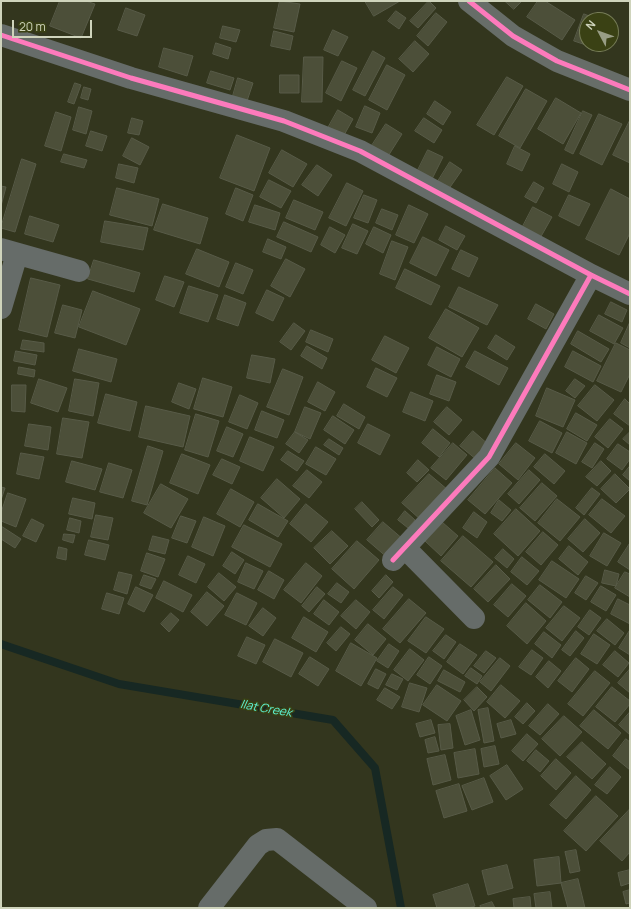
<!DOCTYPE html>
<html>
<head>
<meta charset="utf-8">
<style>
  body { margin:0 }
  #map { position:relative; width:631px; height:909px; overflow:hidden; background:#33361e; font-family:Manrope,sans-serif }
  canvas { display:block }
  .frame { position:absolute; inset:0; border:2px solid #cfd4bc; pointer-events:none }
  .north { position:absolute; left:579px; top:12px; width:40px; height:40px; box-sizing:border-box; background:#3a4114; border:1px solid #767c57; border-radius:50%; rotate:311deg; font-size:11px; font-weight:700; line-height:16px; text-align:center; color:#cfd4bc }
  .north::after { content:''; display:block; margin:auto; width:14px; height:18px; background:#989d85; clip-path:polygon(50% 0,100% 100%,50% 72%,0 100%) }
  .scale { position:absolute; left:12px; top:20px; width:80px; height:18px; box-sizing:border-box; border:2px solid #cfd4bc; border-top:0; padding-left:5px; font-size:12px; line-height:14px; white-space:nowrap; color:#cfd4bc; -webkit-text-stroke:3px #3a4114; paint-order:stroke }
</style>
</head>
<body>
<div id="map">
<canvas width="631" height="909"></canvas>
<div class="frame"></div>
<div class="north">N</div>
<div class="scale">20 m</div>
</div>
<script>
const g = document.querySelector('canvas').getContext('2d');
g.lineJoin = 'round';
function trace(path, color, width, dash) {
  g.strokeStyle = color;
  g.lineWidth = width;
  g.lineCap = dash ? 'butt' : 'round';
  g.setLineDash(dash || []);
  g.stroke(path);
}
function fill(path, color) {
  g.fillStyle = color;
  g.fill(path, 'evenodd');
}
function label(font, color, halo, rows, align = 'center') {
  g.font = font + ' Manrope,sans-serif';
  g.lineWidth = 3;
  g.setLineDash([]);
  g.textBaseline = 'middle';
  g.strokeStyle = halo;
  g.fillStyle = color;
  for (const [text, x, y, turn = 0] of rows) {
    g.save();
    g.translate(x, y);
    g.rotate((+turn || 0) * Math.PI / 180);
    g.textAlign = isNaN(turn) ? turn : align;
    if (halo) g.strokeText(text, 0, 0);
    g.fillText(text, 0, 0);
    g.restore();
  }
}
trace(new Path2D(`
  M1,644L119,684L333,720L375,768L401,908`), '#172823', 8);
const building = new Path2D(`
  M60,1H86L95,4L81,38L50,26Z
  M280,1L300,4L294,32L274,28Z
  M365,1H400L374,16Z
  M429,1L436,8L418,28L410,21Z
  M505,1H522L514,9Z
  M538,1H545L575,20L562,40L527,17Z
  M126,8L145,15L137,36L118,30Z
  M396,11L406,18L399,29L388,21Z
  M436,13L447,22L428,46L417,36Z
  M584,14L600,20H587V44H600L598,49L574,41Z
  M223,26L240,30L236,42L220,38Z
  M333,30L348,37L338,56L324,50Z
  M274,31L293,36L290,50L271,46Z
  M415,41L429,54L413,72L399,59Z
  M216,43L231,48L228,59L213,54Z
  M164,48L193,56L187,76L159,67Z
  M373,51L385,58L365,96L353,90Z
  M304,57H323L322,102H302Z
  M342,61L357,68L341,101L326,93Z
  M387,65L405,75L387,110L369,100Z
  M211,71L234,78L230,90L207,83Z
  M280,75H299V93H280Z
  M507,77L523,86L494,135L477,125Z
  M238,78L253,83L247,101L233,96Z
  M75,83L81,85L74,104L68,102Z
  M84,87L91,89L88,100L81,98Z
  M526,89L547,101L520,148L499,136Z
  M556,98L581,113L563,144L538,129Z
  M435,101L451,112L443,125L427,114Z
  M365,106L380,113L372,133L356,127Z
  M79,107L92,111L86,134L73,130Z
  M338,110L353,119L343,137L328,128Z
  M583,111L592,115L573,154L565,150Z
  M56,112L71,117L61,151L45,146Z
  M599,114L622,124L602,165L580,154Z
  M132,118L143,121L139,135L128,133Z
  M424,118L442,130L434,143L415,131Z
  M630,120V163L613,155Z
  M386,124L402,134L385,161L369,150Z
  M91,131L107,136L102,151L86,146Z
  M237,135L270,148L254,191L220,178Z
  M132,138L149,147L140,165L123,156Z
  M515,146L530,154L522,171L507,164Z
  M282,150L307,164L293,187L269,173Z
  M428,150L443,157L429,185L414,178Z
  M64,154L87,160L84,168L61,162Z
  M22,159L36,164L15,232L1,228Z
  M450,162L462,170L446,193L435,186Z
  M119,164L138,168L134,183L116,178Z
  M562,164L578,172L569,192L553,184Z
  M317,165L332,175L318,196L302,185Z
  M269,180L291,191L281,208L260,197Z
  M534,182L544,188L536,203L525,197Z
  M347,183L363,191L346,226L329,218Z
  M1,186L6,187L1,206Z
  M117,188L159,199L152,226L110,215Z
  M236,188L253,195L243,221L226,214Z
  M611,189L630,199V233L619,255L586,239Z
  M364,195L377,200L368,223L354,218Z
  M569,195L590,204L579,226L559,216Z
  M294,200L323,212L315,230L286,218Z
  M163,204L208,218L200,244L154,230Z
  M255,205L280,213L275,230L249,222Z
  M409,205L428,214L414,243L396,235Z
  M533,207L552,217L539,240L521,230Z
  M382,209L398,215L392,230L376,223Z
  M30,216L59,225L53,242L25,234Z
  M105,221L148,228L143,250L101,242Z
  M284,222L318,237L311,252L277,237Z
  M353,224L368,231L357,254L342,248Z
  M446,226L465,236L457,250L439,240Z
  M330,227L345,235L335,253L321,245Z
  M374,227L391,235L383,253L366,244Z
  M423,237L449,250L436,276L410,263Z
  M268,239L286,247L281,259L263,252Z
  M392,241L408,247L395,280L380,274Z
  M197,249L229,262L219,287L186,274Z
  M461,250L478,258L469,277L452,269Z
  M286,259L305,269L290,297L271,286Z
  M94,260L140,273L134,292L88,279Z
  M236,263L253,270L243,294L226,287Z
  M405,269L440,286L431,305L396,288Z
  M165,276L184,282L174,307L156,300Z
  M31,278L60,285L47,337L19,330Z
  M189,286L218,295L208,322L180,313Z
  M459,287L498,305L487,325L449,307Z
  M267,290L284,298L273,321L256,313Z
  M93,291L140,309L126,345L79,327Z
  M225,295L246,303L238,326L217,319Z
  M611,302L627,310L622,322L605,314Z
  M536,304L554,314L546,329L528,319Z
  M63,305L82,310L75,338L55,333Z
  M446,309L479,328L462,357L429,338Z
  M599,315L623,328L614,344L590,331Z
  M630,322V348L621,343Z
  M294,323L305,331L291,350L280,342Z
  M311,330L333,339L328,352L306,342Z
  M578,331L609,349L601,362L571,344Z
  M496,335L515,347L507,360L488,348Z
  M385,336L409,348L396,373L372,360Z
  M23,340L44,343V352L21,349Z
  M616,343L630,350V374L621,392L597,381Z
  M307,346L327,358L322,369L301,356Z
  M437,347L460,359L451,377L428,365Z
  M79,349L117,359L111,382L73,371Z
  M16,351L37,355L35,365L14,361Z
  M475,351L508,368L499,385L466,367Z
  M573,351L601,366L593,382L565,367Z
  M252,355L275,359L270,383L247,378Z
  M19,367L35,370L34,377L18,374Z
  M376,368L397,378L387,397L367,387Z
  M283,369L303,377L289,415L267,407Z
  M437,375L456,382L449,401L430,394Z
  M203,378L232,387L223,417L194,409Z
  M39,379L67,388L58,412L31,403Z
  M75,379L99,383L93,416L69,411Z
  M575,379L585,386L575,398L566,391Z
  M318,382L335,392L325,411L308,402Z
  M179,383L196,389L189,409L172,402Z
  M12,385H26L25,412L12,411Z
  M595,385L614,400L597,421L578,406Z
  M547,388L575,400L563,427L536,416Z
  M411,392L433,401L425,421L403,412Z
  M106,394L137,402L130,431L98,423Z
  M240,395L258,403L247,429L229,422Z
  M625,399L630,404V426L614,414Z
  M344,404L365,417L359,429L337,416Z
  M146,406L190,416L183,447L139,437Z
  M305,407L321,413L310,439L295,432Z
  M447,407L462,420L449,435L434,422Z
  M262,411L284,420L277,438L255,430Z
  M576,413L597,425L587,441L567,429Z
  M196,414L219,421L208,457L185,450Z
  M333,416L354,430L345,444L324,430Z
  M63,418L89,422L82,458L57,454Z
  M610,419L623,429L608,448L595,437Z
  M540,421L562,433L552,453L529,441Z
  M29,424L51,427L48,450L25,446Z
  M368,424L390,435L380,455L358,443Z
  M227,427L243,434L233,457L217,451Z
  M433,429L450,443L439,457L422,443Z
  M473,431L489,445L477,460L460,446Z
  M295,432L308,440L299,453L286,444Z
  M567,432L587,443L576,464L556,453Z
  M630,432V445L623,439Z
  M250,437L274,447L263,471L240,461Z
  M329,439L343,448L339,455L324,445Z
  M453,443L467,455L446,480L431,468Z
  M516,443L535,458L518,480L499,464Z
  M595,443L604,449L592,468L582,462Z
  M618,444L630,452V459L622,470L607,459Z
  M148,446L163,451L147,505L132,501Z
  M316,447L336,459L326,475L306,464Z
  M288,451L304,461L297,471L281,460Z
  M21,453L44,457L39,479L17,474Z
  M182,454L210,465L198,494L170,483Z
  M545,454L565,471L554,484L534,467Z
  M222,459L240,467L232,484L213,475Z
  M418,460L429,470L417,482L407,473Z
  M72,461L102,469L95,490L66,482Z
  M601,461L611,471L597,486L586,477Z
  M109,463L132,470L123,498L100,492Z
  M630,466V481L623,475Z
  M495,468L512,483L485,514L468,500Z
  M307,470L322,482L309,498L293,486Z
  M529,470L540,480L519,504L508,494Z
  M429,474L448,490L421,520L402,503Z
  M615,474L630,489L616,503L601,489Z
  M277,479L300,499L284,518L261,498Z
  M542,483L557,496L535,521L520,508Z
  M161,484L188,499L171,528L144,513Z
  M1,487L5,488L1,500Z
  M592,488L600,494L584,515L576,508Z
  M231,489L254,502L240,527L217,514Z
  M8,493L26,499L16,527L1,521V513Z
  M73,498L95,503L92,519L69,514Z
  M557,499L580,517L560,541L538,523Z
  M602,499L625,516L611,533L589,515Z
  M499,500L511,510L502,521L491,513Z
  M362,502L379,520L372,527L355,509Z
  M258,504L288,521L278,537L249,520Z
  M306,504L328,522L311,542L290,524Z
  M516,509L540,531L518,556L494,534Z
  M405,511L415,520L408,528L398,520Z
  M474,512L487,522L477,538L463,528Z
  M96,515L113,518L108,540L91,537Z
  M181,516L196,521L187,543L172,538Z
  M204,517L225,526L213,556L192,547Z
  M70,518L81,521L79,533L67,530Z
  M32,519L44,525L36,542L23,536Z
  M585,519L600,533L583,552L568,539Z
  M383,522L404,540L389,559L367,540Z
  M442,522L458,536L441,556L425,541Z
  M244,525L282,544L270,567L232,547Z
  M1,526L21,539L15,548L1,539Z
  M332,531L348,546L330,564L314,548Z
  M543,532L558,545L541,565L526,552Z
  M604,533L621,543L607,566L590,556Z
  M64,534L75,535L73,543L63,540Z
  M153,536L169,540L165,554L149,550Z
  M463,536L493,562L471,587L441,561Z
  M89,540L109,545L105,560L85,555Z
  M357,541L379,560L354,589L332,569Z
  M630,543V570L618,562Z
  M569,546L588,562L578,575L559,559Z
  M59,547L67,549L66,560L57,558Z
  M503,549L514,559L507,568L495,558Z
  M232,552L244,560L235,574L223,566Z
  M147,553L165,559L158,577L141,571Z
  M188,556L205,564L196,583L179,575Z
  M522,557L539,571L527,585L511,572Z
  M552,561L579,579L566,598L539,580Z
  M246,563L263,571L254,589L238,582Z
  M306,563L322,576L301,603L284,590Z
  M496,565L510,579L488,602L474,589Z
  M605,570L619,574L616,586L602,583Z
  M269,571L284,580L274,599L258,590Z
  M119,572L132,575L127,594L114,590Z
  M625,572L630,574V597L615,588Z
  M219,573L236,587L224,601L208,587Z
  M144,575L156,579L151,589L140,585Z
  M386,575L393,582L379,598L372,591Z
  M586,576L598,583L586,600L575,593Z
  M164,581L192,595L183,612L156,598Z
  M337,583L349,592L341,603L328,594Z
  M512,584L526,596L508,617L494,605Z
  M540,585L562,602L550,618L528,600Z
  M601,586L616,595L606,611L591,602Z
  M136,587L153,595L144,612L128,604Z
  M317,587L325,594L309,612L302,606Z
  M393,587L403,595L384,619L373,610Z
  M207,592L224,606L207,626L191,612Z
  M107,593L124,598L119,614L102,609Z
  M237,593L257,603L246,625L225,615Z
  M409,599L426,613L400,643L383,629Z
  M618,599L630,605V624L611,614Z
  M324,600L339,612L329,625L314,614Z
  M356,600L370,612L356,629L341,616Z
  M526,603L546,621L527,644L507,626Z
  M564,606L580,618L562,641L546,628Z
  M263,608L276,618L263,636L249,626Z
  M590,610L601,618L589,635L578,627Z
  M171,613L179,620L169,632L161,624Z
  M304,617L328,632L316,652L292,638Z
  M426,617L444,629L426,653L408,641Z
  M607,619L624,633L615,645L597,631Z
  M368,624L386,639L373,655L355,640Z
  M341,627L350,634L336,651L327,643Z
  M630,630V655L619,648Z
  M576,631L584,638L570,656L562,650Z
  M544,632L561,645L552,658L535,644Z
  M594,634L610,645L597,664L581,654Z
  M446,635L456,642L444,659L433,651Z
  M247,637L265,645L256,664L238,656Z
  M275,639L303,653L291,677L263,662Z
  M351,643L377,658L361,686L336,671Z
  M389,644L399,651L388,668L377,661Z
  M460,644L477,655L463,674L447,662Z
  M410,649L424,660L408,681L394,670Z
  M532,650L543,658L531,675L519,667Z
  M486,651L496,658L484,673L474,666Z
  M615,651L629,663L618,677L603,665Z
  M310,657L329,669L318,686L299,674Z
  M429,657L442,666L430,684L417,675Z
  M500,658L510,666L491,691L480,682Z
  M576,658L589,669L572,692L558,681Z
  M549,661L561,671L548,688L536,677Z
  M471,668L482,676L477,684L465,676Z
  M376,669L386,674L378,689L368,684Z
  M630,669V693L618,683Z
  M444,670L465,682L460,692L438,681Z
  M595,671L610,683L583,716L568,704Z
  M392,674L403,679L397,690L386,685Z
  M410,683L427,688L419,712L402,707Z
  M437,685L461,701L447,721L423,705Z
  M501,685L520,701L505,718L487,702Z
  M477,687L487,697L474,711L464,700Z
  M612,687L630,701V704L615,722L596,707Z
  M385,688L400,697L392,709L377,700Z
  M527,703L535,711L523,724L515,717Z
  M548,704L559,714L540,735L529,726Z
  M488,708L494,741L484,743L478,710Z
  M471,710L480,740L465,745L456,716Z
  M594,710L621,733L608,749L580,726Z
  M630,712V735L619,725Z
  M564,716L582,732L560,756L542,739Z
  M431,720L435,733L420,737L416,724Z
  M511,720L516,734L501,738L497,724Z
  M450,724L453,748L441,750L438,725Z
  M527,734L538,744L523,761L512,751Z
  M435,737L439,751L428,753L425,740Z
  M626,739L630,742V770L613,756Z
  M582,742L606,764L592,779L567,757Z
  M495,746L499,764L484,767L481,749Z
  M475,749L479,774L458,778L454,753Z
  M536,750L549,761L540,772L527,761Z
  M445,755L451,780L433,785L427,759Z
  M556,759L571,773L556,790L541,776Z
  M507,765L523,789L506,800L490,776Z
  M610,767L621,777L607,794L595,785Z
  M576,776L591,790L566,819L550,805Z
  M484,778L493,802L472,810L462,786Z
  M459,784L467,811L444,818L436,791Z
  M596,796L618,816L586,851L564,831Z
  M630,809V852L622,861L600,841Z
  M576,850L580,871L570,873L565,852Z
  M559,857L561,883L537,886L534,860Z
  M507,865L513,888L488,895L482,871Z
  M630,870V883L621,886L618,873Z
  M578,879L585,908H568L561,883Z
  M468,884L475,906L468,908H437L433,895Z
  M630,890V903L626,904L623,892Z
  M550,892L552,908H536L534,894Z
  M530,897L531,908H514L513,899Z
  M492,902L495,908H481L480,906Z`);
fill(building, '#4c4f39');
trace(building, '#585b48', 1);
trace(new Path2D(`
  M1,35L131,78L284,121L360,151L591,275L630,294
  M1,249L79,271
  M1,308L17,254
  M405,548L474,618
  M393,560L489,457L591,275
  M209,908L258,845L266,840L277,839L366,908`), '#666c69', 22);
trace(new Path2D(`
  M469,1L513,36L557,61L630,90`), '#676d68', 22);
trace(new Path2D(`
  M469,1L513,36L557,61L630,90
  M1,35L131,78L284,121L360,151L591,275L630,294
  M393,560L489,457L591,275`), '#fd7abc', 5);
label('italic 12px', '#5df2d4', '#3a4114', [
  ["Ilat Creek",266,709,10]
]);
</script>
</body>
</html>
